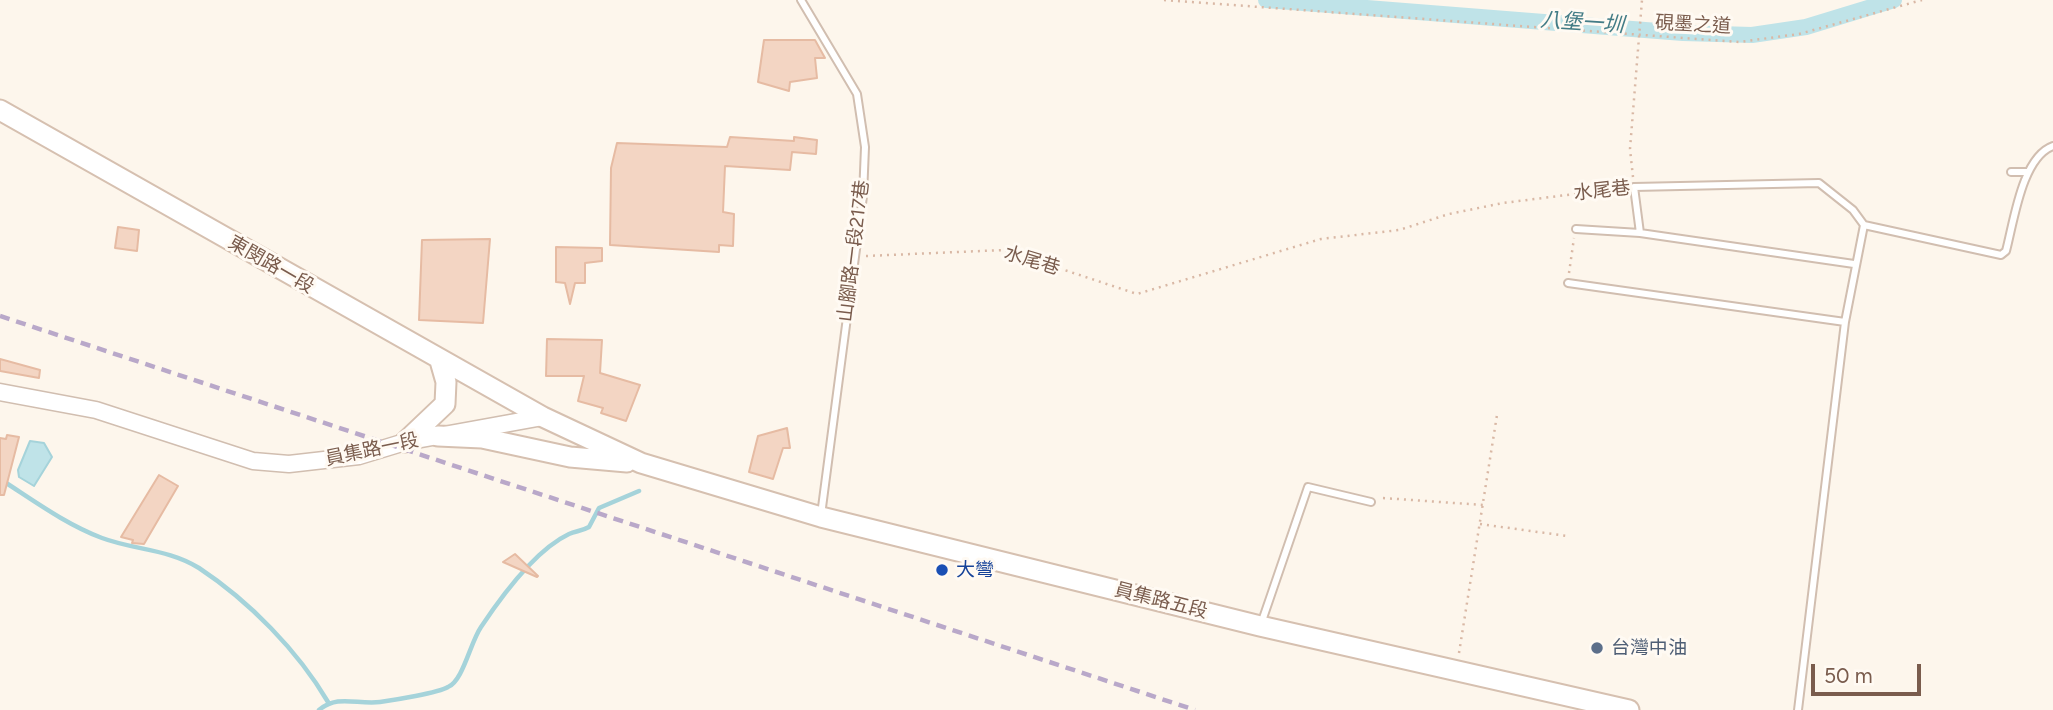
<!DOCTYPE html>
<html>
<head>
<meta charset="utf-8">
<style>
  body { margin:0 }
  #map { position:relative; width:2053px; height:710px; overflow:hidden; background:#fdf6ec; font-family:Figtree,sans-serif }
  canvas { display:block }
  .scale { position:absolute; left:1811px; top:664px; width:110px; height:32px; box-sizing:border-box; border:4px solid #7a5c4d; border-top:0; padding-left:9px; font-size:21px; line-height:24px; white-space:nowrap; color:#7a5c4d; -webkit-text-stroke:5px #fffaf3; paint-order:stroke }
</style>
</head>
<body>
<div id="map">
<canvas width="2053" height="710"></canvas>
<div class="scale">50 m</div>
</div>
<script>
const g = document.querySelector('canvas').getContext('2d');
g.lineJoin = 'round';
function fill(path, color) {
  g.fillStyle = color;
  g.fill(path, 'evenodd');
}
function trace(path, color, width, dash) {
  g.strokeStyle = color;
  g.lineWidth = width;
  g.lineCap = dash ? 'butt' : 'round';
  g.setLineDash(dash || []);
  g.stroke(path);
}
function label(font, color, halo, rows, align = 'center') {
  g.font = font + ' Figtree,"Noto Sans TC",sans-serif';
  g.lineWidth = 6;
  g.setLineDash([]);
  g.textBaseline = 'middle';
  g.strokeStyle = halo;
  g.fillStyle = color;
  for (const [text, x, y, turn = 0] of rows) {
    g.save();
    g.translate(x, y);
    g.rotate((+turn || 0) * Math.PI / 180);
    g.textAlign = isNaN(turn) ? turn : align;
    if (halo) g.strokeText(text, 0, 0);
    g.fillText(text, 0, 0);
    g.restore();
  }
}
const water = new Path2D(`
  M30,441L44,443L52,457L34,486L19,477L18,470Z`);
fill(water, '#bfe3e8');
trace(water, '#a5d3da', 2);
trace(new Path2D(`
  M0,479C33,500 65,524 102,538C134,550 169,549 199,568C249,601 298,651 328,702
  M319,710C338,694 357,705 380,702C394,700 438,693 448,687C463,681 470,643 481,627C501,597 535,550 569,534C576,531 582,531 589,527L599,508L639,491`), '#a5d3da', 4.5);
trace(new Path2D(`
  M1266,0L1683,33L1752,35L1806,27L1894,0`), '#bfe3e8', 16);
const building = new Path2D(`
  M764,40H815L825,58H815L817,78L790,82L789,91L758,82Z
  M730,137L794,141V137L817,140L816,154L792,152L790,170L725,166L723,212L734,214L733,246L719,245V252L610,245L611,168L617,143L727,147Z
  M118,227L139,230L137,251L115,248Z
  M490,239L483,323L419,320L422,240Z
  M556,247L602,248V261L585,263V283H575L570,304L565,283L556,282Z
  M547,339L602,340L600,373L640,385L626,421L601,413L603,408L578,401L584,376H546Z
  M0,359L40,370L39,378L0,371Z
  M787,428L790,448H783L773,479L749,472L758,436Z
  M7,435L19,437L4,495H0V438L6,439Z
  M159,475L178,486L144,544L132,543L133,540L121,537Z
  M515,554L538,576L537,577L503,562Z`);
fill(building, '#f3d5c3');
trace(building, '#e6bba3', 2);
const service = new Path2D(`
  M801,0L857,94L865,147L863,196L821,515
  M2011,172H2028
  M1864,225L2001,255L2006,251C2014,221 2022,157 2053,146
  M1576,229L1640,233L1854,264
  M1640,233L1634,187L1819,183L1853,210L1864,225L1845,322L1798,710
  M1568,283L1845,322
  M1261,624L1308,487L1371,502`);
const tertiary = new Path2D(`
  M0,392L96,410L253,461L289,464L359,456L405,442L543,417`);
const secondary = new Path2D(`
  M0,110L543,417L641,463L821,517L1260,626L1629,710
  M438,436L482,438L570,457L627,462
  M405,442L445,404L446,382L440,361`);
trace(service, '#d1beb0', 10);
trace(tertiary, '#d1beb0', 19);
trace(secondary, '#d6c0b0', 23);
trace(new Path2D(`
  M1164,0L1739,42L1799,34L1922,0
  M1633,177L1630,149L1642,0
  M866,256L1004,250L1137,294L1321,239L1399,230L1449,214L1503,203L1623,188
  M1569,273L1574,238
  M1383,498L1483,505
  M1480,524L1567,536
  M1459,653L1497,415`), '#d9b8a5', 2.5, [2, 5]);
trace(service, '#fff', 6);
trace(tertiary, '#fff', 16);
trace(secondary, '#fff', 19);
trace(new Path2D(`
  M0,316L1195,710`), '#b9a8c9', 4.5, [10, 7]);
for (const [x, y, r, color] of [
  [942,570,7,"#1a4fb4"],
  [1597,648,7,"#5c6f8a"]
]) {
  const dot = new Path2D();
  dot.arc(x, y, r, 0, 2 * Math.PI);
  g.fillStyle = color;
  g.fill(dot);
  trace(dot, '#fffaf3', 2.5);
}
label('19px', '#7a5c4d', '#fffaf3', [
  ["硯墨之道",1693,25,3],
  ["水尾巷",1602,191,-6],
  ["山腳路一段217巷",854,251,-83],
  ["水尾巷",1032,261,17],
  ["東閔路一段",271,265,30],
  ["員集路一段",372,450,-12],
  ["員集路五段",1161,601,14]
]);
label('19px', '#164399', '#fffaf3', [
  ["大彎",956,570]
], 'left');
label('19px', '#4e5e75', '#fffaf3', [
  ["台灣中油",1611,648]
], 'left');
label('italic 21px', '#437c86', '#fffaf3', [
  ["八堡一圳",1582,23,4]
]);
</script>
</body>
</html>
